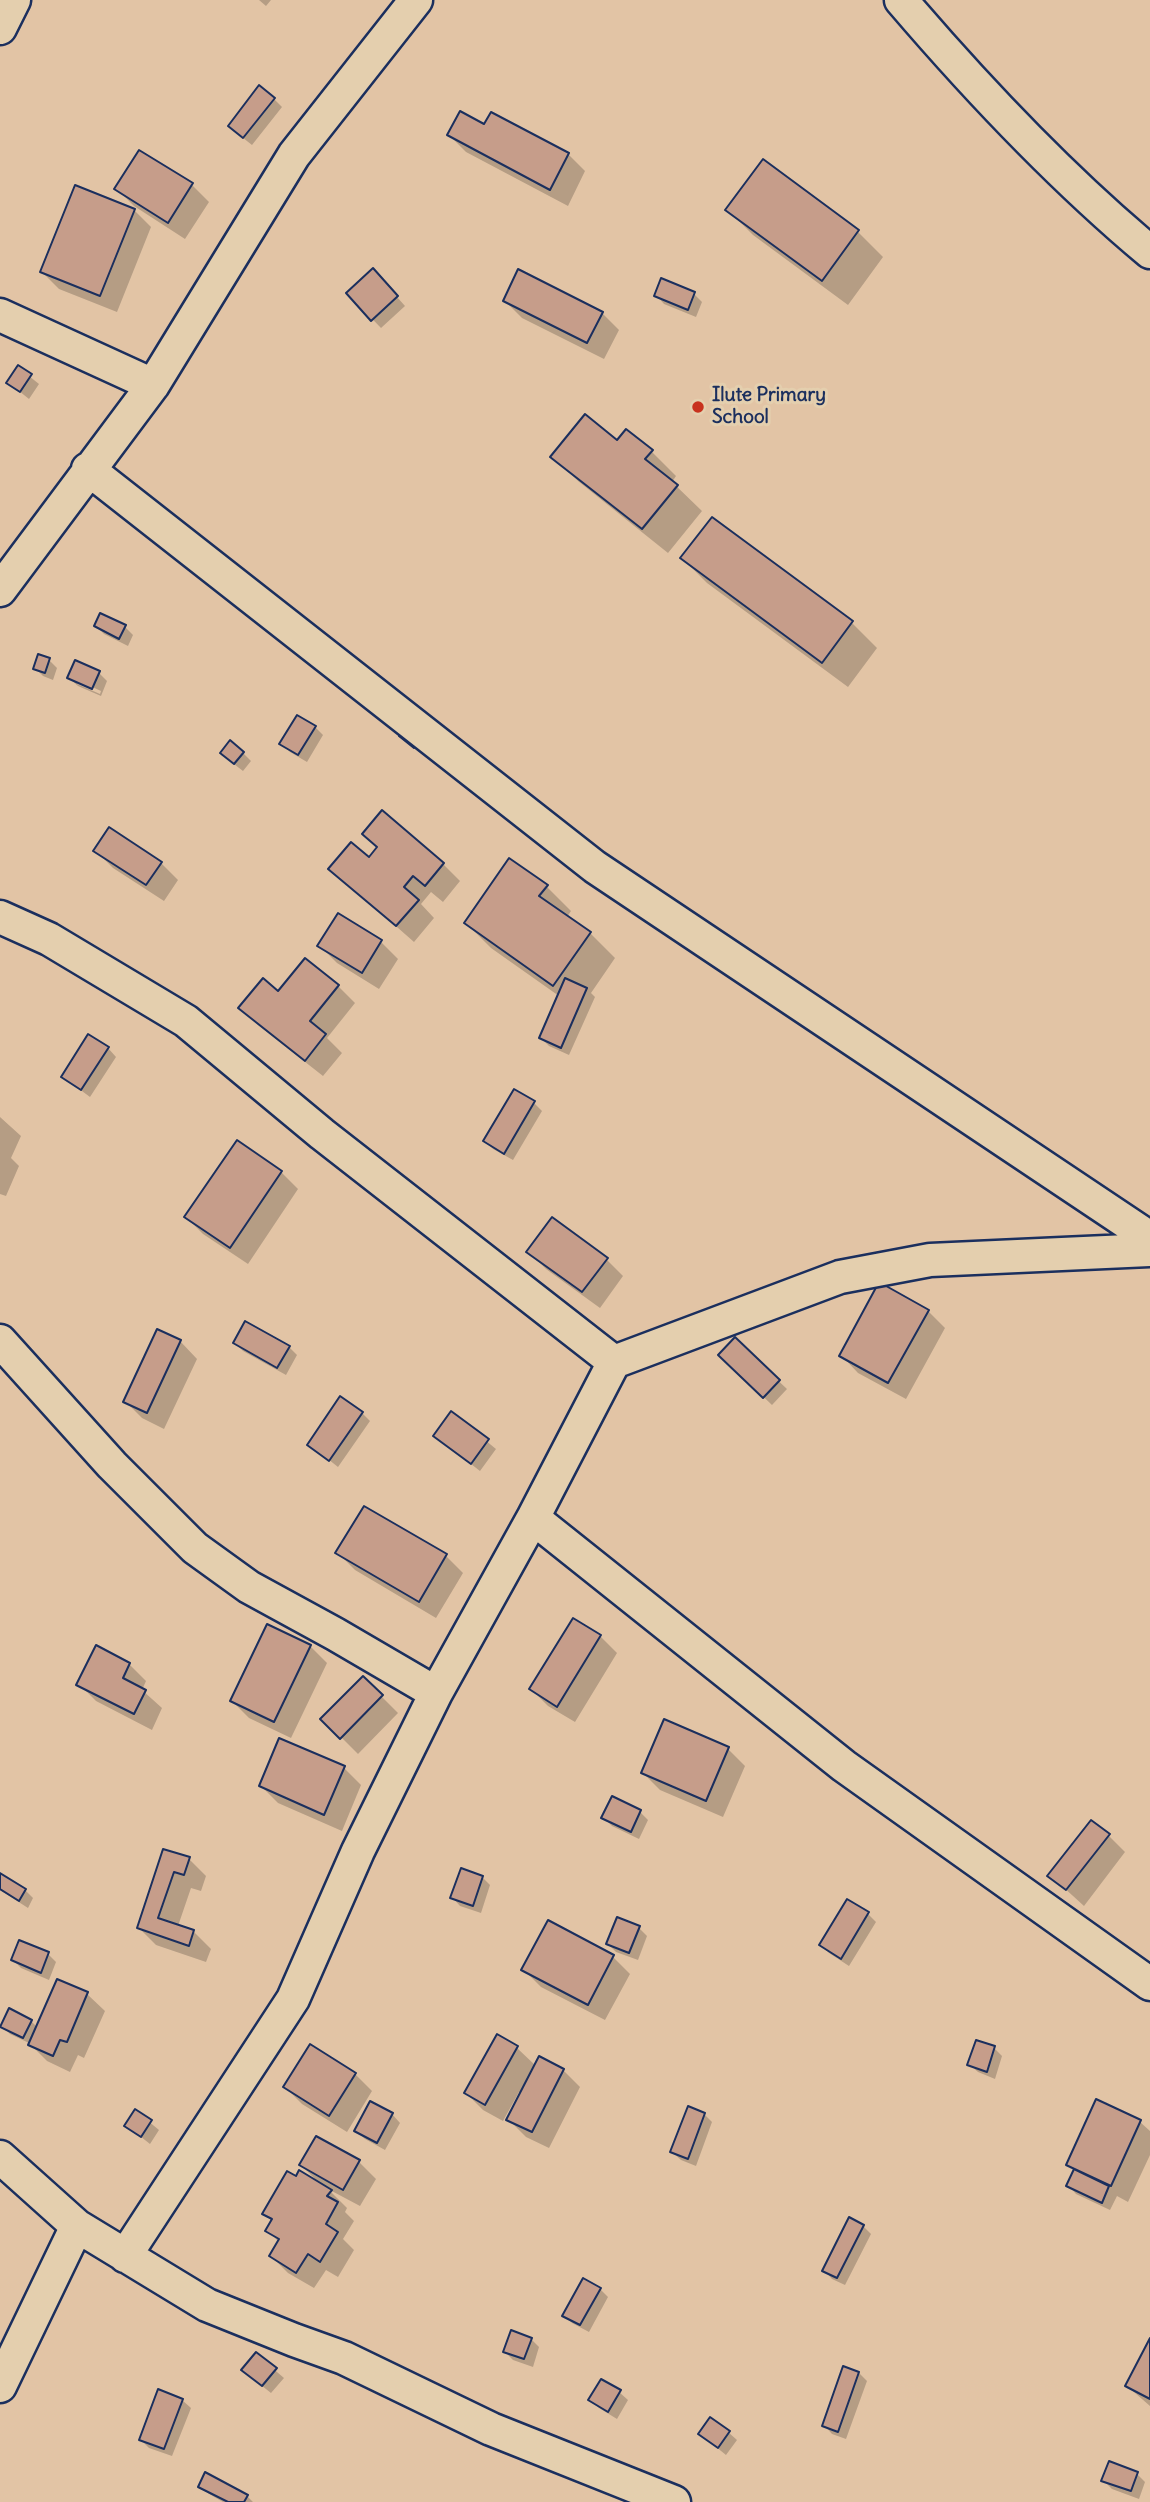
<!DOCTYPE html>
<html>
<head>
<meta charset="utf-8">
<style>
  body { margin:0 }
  canvas { display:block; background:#e2c4a5 }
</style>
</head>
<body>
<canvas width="1150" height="2502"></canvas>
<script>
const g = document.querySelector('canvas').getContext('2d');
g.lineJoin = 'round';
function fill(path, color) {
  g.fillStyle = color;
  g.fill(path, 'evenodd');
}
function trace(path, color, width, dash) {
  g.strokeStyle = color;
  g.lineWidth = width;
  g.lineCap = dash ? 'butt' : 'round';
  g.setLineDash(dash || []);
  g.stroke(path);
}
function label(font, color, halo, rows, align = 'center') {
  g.font = font + ' Delius,sans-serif';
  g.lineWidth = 6;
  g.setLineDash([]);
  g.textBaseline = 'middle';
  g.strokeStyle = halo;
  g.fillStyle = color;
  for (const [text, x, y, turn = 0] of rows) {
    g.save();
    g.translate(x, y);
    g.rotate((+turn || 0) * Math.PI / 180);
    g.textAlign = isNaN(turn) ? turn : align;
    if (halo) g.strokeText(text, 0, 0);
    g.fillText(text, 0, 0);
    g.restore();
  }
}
fill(new Path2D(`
  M259,0H271L266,6Z
  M274,99L282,107L252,145L238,134Z
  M485,126L568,154L585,171L568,206L466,152L449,135Z
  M763,162L858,232L883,257L848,305L753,235L728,210Z
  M192,185L209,202L185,239L134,206L117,189Z
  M134,210L151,227L117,312L59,289L42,272Z
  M381,279L405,306L381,328L348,294Z
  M694,294L702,302L696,317L664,304L656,295Z
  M505,301L602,313L619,330L604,359L522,318Z
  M19,368L39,384L29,399L9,383Z
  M617,443L651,451L676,476L672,482L702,511L668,553L578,481L553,456Z
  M682,558L852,623L877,648L848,687L707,583Z
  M96,626L125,627L133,635L128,646L104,634Z
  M49,660L57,668L53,680L43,676L35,668Z
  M99,673L107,681L101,696L78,686L69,678ZM77,680L101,691L100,694L77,684Z
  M315,727L323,735L307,762L290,752L282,744Z
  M401,736L428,748L423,755Z
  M243,753L251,761L243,771L230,761Z
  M109,830L161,863L178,880L164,901L113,868L96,851Z
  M369,859L443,864L460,881L443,902L431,892L421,904L434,918L414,942L331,869Z
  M546,886L571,911L567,917L590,933L615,958L591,993L595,997L569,1055L549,1046L541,1038L559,996L491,948L466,923Z
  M338,915L381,942L398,959L379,989L337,963L320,946Z
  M338,986L355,1003L327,1038L342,1053L323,1076L258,1025L241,1008Z
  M108,1048L116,1057L90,1097L63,1077Z
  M534,1103L542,1111L513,1160L493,1149L485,1141Z
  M0,1117L21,1136L11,1158L19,1166L6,1196L0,1194Z
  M281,1172L298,1189L248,1264L203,1234L186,1217Z
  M529,1252L606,1259L623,1276L600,1308L546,1269Z
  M928,1311L945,1328L906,1399L858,1373L841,1355Z
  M735,1340L787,1389L772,1405L720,1355Z
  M180,1341L197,1359L164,1429L142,1418L125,1401Z
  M235,1343L289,1347L297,1355L286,1375L243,1351Z
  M362,1413L370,1421L338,1467L309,1444Z
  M452,1413L496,1449L480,1471L435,1436Z
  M338,1553L446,1556L463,1573L436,1618L355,1570Z
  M600,1636L617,1653L575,1722L548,1706L531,1689Z
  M310,1646L327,1663L291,1738L249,1718L232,1701Z
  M129,1664L146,1681L142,1690L162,1708L152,1730L96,1701L79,1684Z
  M363,1678L398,1713L358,1754L323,1719Z
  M728,1749L745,1766L723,1817L660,1790L643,1773Z
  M344,1768L361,1785L342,1831L278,1803L261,1786Z
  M640,1812L648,1820L639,1839L612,1826L604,1818Z
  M1108,1835L1125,1852L1084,1906L1050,1875Z
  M164,1851L189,1859L206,1876L201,1891L191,1888L178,1926L194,1932L211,1949L206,1962L156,1945L139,1928Z
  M0,1876L25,1890L33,1898L28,1908L0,1890Z
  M482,1877L490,1885L481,1913L460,1906L452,1897Z
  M848,1901L868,1914L876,1922L849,1966L829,1953L821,1945Z
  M639,1928L647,1936L638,1960L616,1952L608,1944Z
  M48,1954L56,1962L49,1980L21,1968L13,1960Z
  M613,1957L630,1974L605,2020L541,1987L524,1970Z
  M58,1981L87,1994L105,2011L84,2058L78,2055L70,2072L47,2061L29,2043L10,2034L2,2026L31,2021L37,2027Z
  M517,2048L536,2066L563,2070L580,2087L549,2148L526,2137L508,2119L521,2094L519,2092L503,2121L483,2110L466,2093Z
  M994,2048L1002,2056L995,2079L978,2072L969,2064Z
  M355,2074L372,2091L347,2132L302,2104L285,2087Z
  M136,2111L159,2130L150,2144L126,2125Z
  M392,2114L400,2123L385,2150L365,2139L356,2131Z
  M704,2114L712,2122L696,2166L681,2160L672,2152Z
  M1140,2122L1150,2131V2155L1128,2202L1117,2196L1110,2210L1076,2194L1068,2185L1075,2171L1068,2165Z
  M359,2162L376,2179L360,2206L328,2189L347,2208L345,2212L354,2221L343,2239L354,2250L338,2277L326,2270L314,2288L288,2273L271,2256L279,2242L268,2231L273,2222L265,2213L319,2183L301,2165Z
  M863,2226L871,2234L845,2285L832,2279L824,2270Z
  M600,2289L608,2297L589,2332L572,2323L564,2315Z
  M531,2339L539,2347L533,2367L513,2360L505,2352Z
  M1150,2342V2406L1127,2386Z
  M256,2354L284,2378L271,2393L252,2378Z
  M859,2373L867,2381L846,2439L832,2434L824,2425Z
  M619,2392L628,2400L617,2419L599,2408L590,2400Z
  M182,2400L191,2408L172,2456L149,2448L141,2440Z
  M728,2432L737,2440L726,2455L700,2434Z
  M1137,2474L1145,2482L1139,2499L1112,2489L1103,2480Z
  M200,2486L247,2496L253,2502H223L209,2494Z`), '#0003');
const building = new Path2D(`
  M259,85L275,98L243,138L228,126Z
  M460,111L484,124L491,112L569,153L550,190L447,135Z
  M139,150L193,183L168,223L114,189Z
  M763,159L859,230L822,281L725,210Z
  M75,185L135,209L100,296L40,272Z
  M373,268L398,296L371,321L346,293Z
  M518,269L603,312L587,343L503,301Z
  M661,278L695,292L688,310L654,296Z
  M18,365L32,374L20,392L6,383Z
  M585,414L617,440L626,429L653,450L645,459L678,485L642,529L550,457Z
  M712,517L853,621L822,663L680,558Z
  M100,613L126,625L119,639L94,626Z
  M38,654L50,658L45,673L33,669Z
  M75,660L100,671L92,689L67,678Z
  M297,715L316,726L298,755L279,744Z
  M405,727L421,739L414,748L399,736Z
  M230,740L244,752L234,764L220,753Z
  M382,810L444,863L425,886L413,876L404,887L419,900L396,926L328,869L351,842L369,857L377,847L362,834Z
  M109,827L162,862L146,885L93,851Z
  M509,858L548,885L539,896L591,932L553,986L464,923Z
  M338,913L382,940L362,973L317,946Z
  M305,958L339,985L310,1021L326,1034L305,1061L238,1008L263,978L278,991Z
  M565,978L587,988L561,1048L539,1038Z
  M88,1034L109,1047L81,1090L61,1077Z
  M514,1089L535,1101L504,1154L483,1141Z
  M237,1140L282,1171L230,1248L184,1217Z
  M552,1217L608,1258L582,1292L526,1252Z
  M879,1282L929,1310L888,1383L839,1356Z
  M245,1321L290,1346L277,1368L233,1343Z
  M157,1329L181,1340L147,1413L123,1402Z
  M735,1337L780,1380L763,1398L718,1355Z
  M340,1396L363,1412L329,1461L307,1445Z
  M451,1411L489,1439L471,1464L433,1436Z
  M364,1506L447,1554L419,1602L335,1553Z
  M573,1618L601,1635L557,1707L529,1689Z
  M267,1624L311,1645L274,1722L230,1701Z
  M96,1645L130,1663L123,1678L146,1690L134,1714L76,1685Z
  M363,1676L383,1695L340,1739L320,1719Z
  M664,1719L729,1747L706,1801L641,1773Z
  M279,1738L345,1766L324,1815L259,1786Z
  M612,1796L641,1810L631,1832L601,1818Z
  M1091,1820L1110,1834L1066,1890L1047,1876Z
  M163,1849L190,1857L184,1875L174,1872L158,1918L194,1930L189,1946L137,1928Z
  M461,1868L483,1876L473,1906L450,1898Z
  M0,1873L26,1889L19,1901L0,1889Z
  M847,1899L869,1912L841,1959L819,1945Z
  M617,1917L640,1926L629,1953L606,1944Z
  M548,1920L614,1955L588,2005L521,1970Z
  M19,1940L49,1952L41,1973L11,1960Z
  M57,1979L88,1992L67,2042L60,2040L53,2056L28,2045Z
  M9,2008L32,2020L23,2038L0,2027Z
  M497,2034L518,2046L485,2105L464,2093Z
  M976,2040L995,2046L987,2072L967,2065Z
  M310,2044L356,2073L329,2116L283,2087Z
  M539,2056L564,2069L532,2132L506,2120Z
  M1096,2099L1141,2120L1111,2186L1066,2165Z
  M370,2101L393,2113L377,2143L354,2131Z
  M688,2106L705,2113L688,2159L670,2152Z
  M135,2109L152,2120L141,2137L124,2126Z
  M316,2136L360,2160L343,2190L299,2165Z
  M1074,2169L1109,2186L1102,2203L1066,2186Z
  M299,2170L332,2190L327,2196L338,2202L326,2224L338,2232L320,2262L308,2254L296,2273L269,2256L279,2239L265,2231L272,2219L262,2214L287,2171L296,2176Z
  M849,2217L864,2225L837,2278L822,2271Z
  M583,2278L601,2288L580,2325L562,2316Z
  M511,2330L532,2338L524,2359L503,2352Z
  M1150,2338V2399L1125,2386Z
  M256,2352L277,2368L262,2386L241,2370Z
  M843,2366L859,2372L838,2432L822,2426Z
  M601,2379L621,2390L608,2412L588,2400Z
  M158,2389L183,2399L164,2449L139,2440Z
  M710,2417L730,2431L718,2448L698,2434Z
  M1109,2461L1138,2472L1131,2491L1101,2481Z
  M205,2472L248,2495L244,2502H228L198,2487Z`);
fill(building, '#c69d8a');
trace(building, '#1b2f5e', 2);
const minor = new Path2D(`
  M901,0C978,90 1059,176 1150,252
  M0,28L14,0
  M0,315L153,385
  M88,469L595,867L1150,1238
  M0,590L153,385L294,155L416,0
  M0,917L49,939L186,1021L322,1134L614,1362
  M1150,1250L930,1260L840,1277L614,1362L533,1518L844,1766L1150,1984
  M0,1341L112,1465L195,1548L249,1587L335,1634L436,1693
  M0,2157L77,2226L207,2305L294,2340L344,2358L491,2429L674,2502
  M125,2256L293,1999L358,1851L436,1693L533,1518
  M0,2386L77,2226`);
trace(minor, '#1b2f5e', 37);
trace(minor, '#e4cfae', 32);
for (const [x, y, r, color] of [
  [698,407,7,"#c8321e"]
]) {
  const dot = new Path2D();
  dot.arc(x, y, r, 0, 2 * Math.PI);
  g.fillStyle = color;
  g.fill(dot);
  trace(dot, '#e4cfae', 2.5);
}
label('bold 19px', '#1b2f5e', '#e4cfae', [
  ["Ilute Primary",712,396],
  ["School",712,418]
], 'left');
</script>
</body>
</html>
